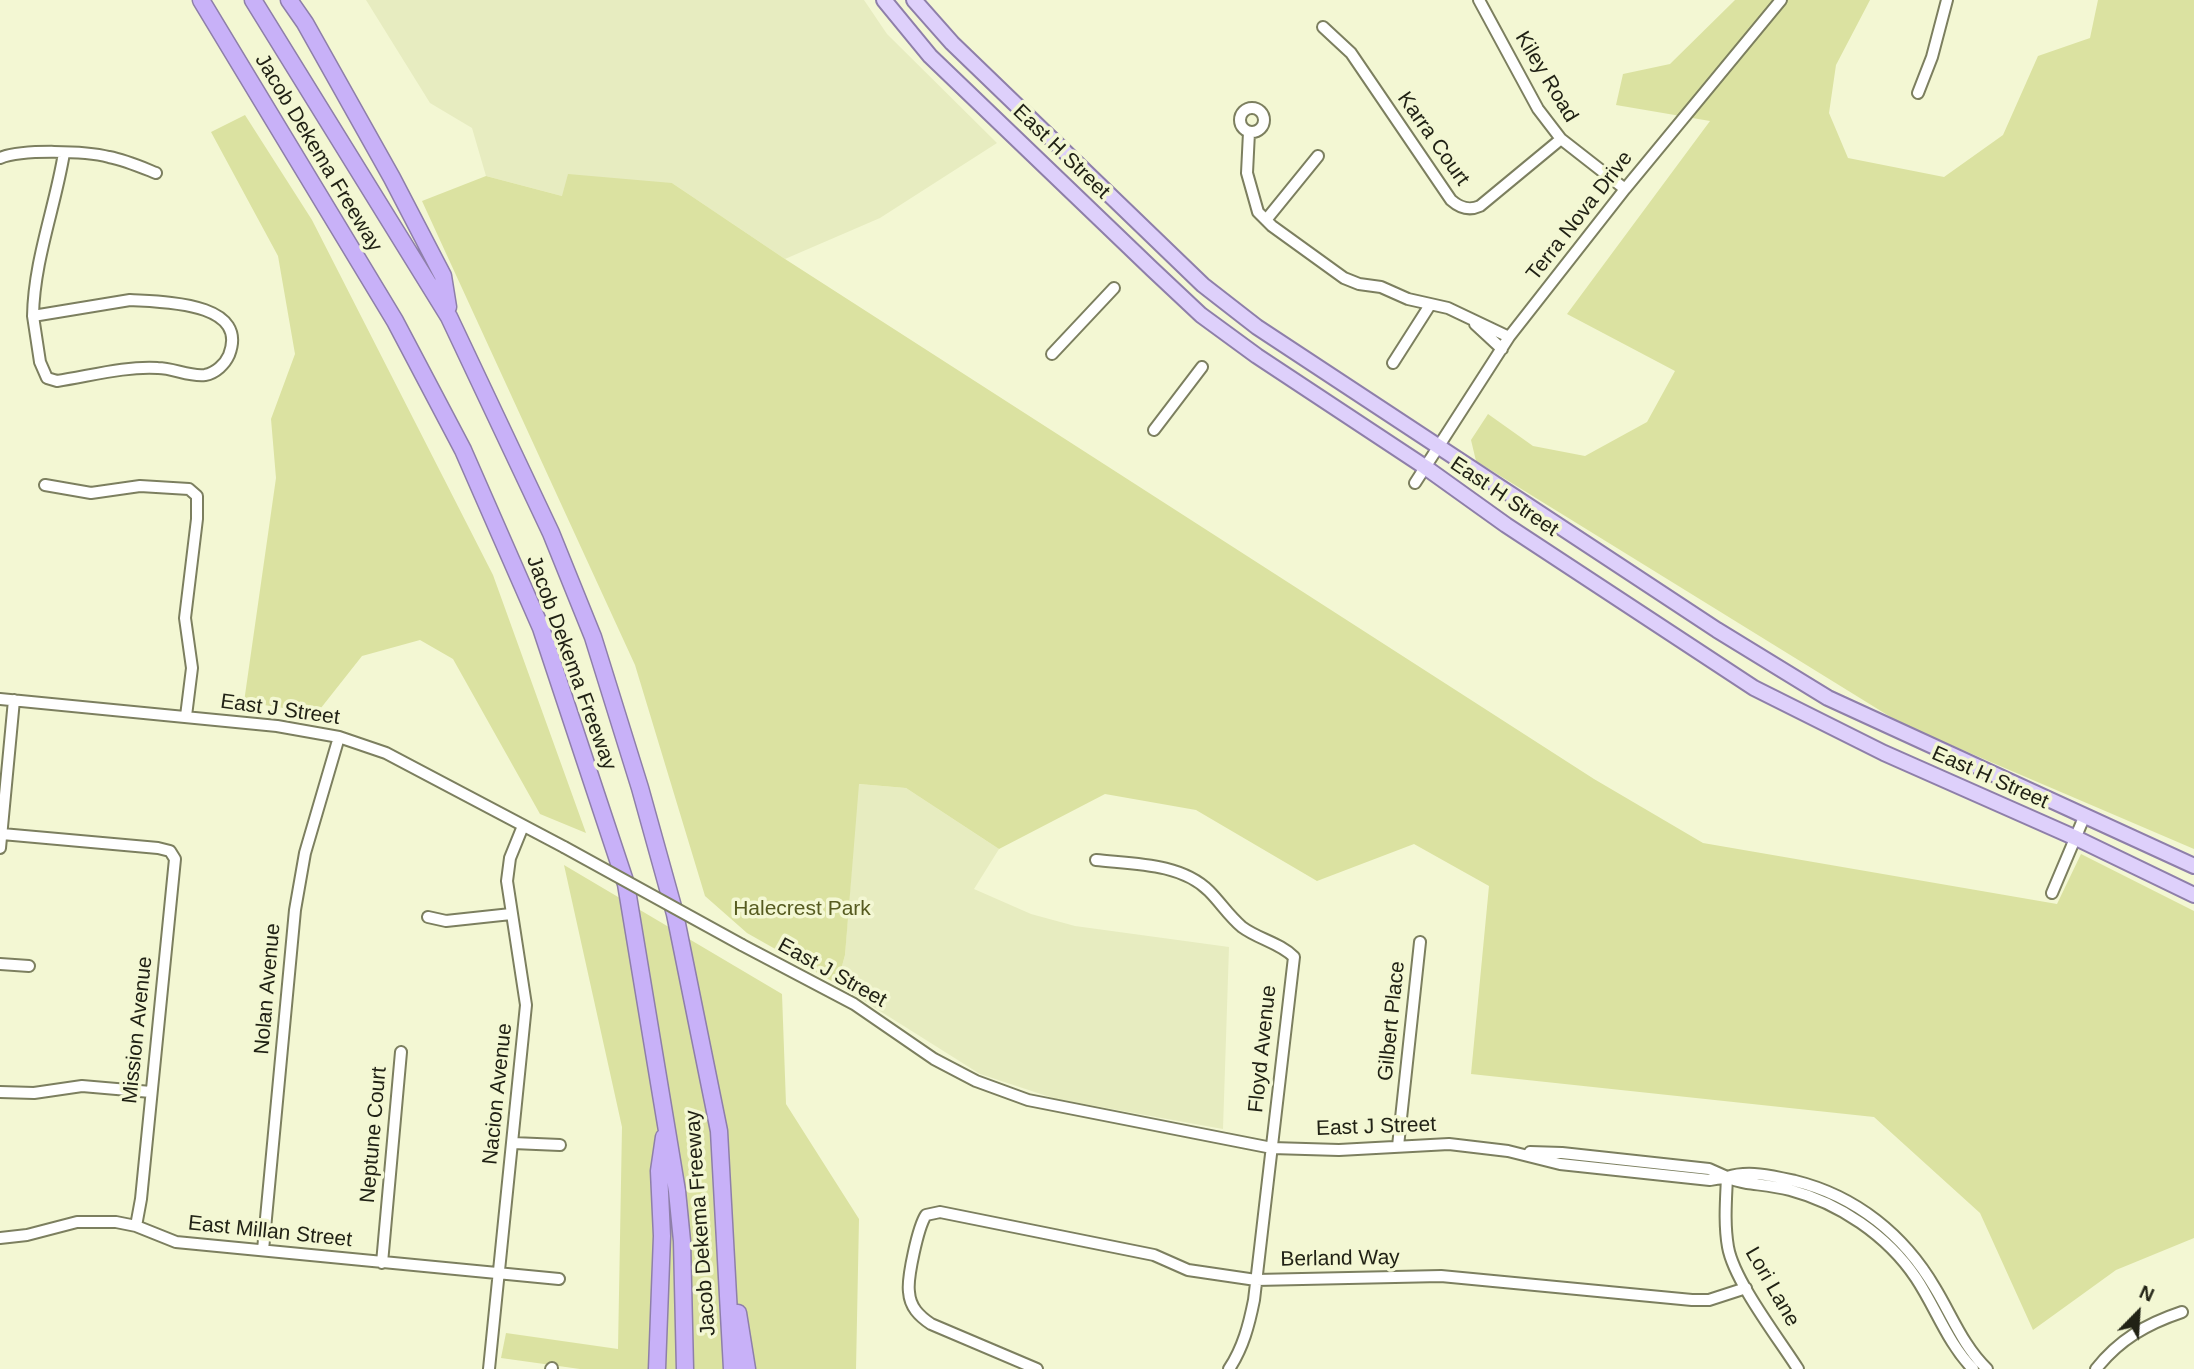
<!DOCTYPE html>
<html>
<head>
<meta charset="utf-8">
<style>
  body { margin:0 }
  #map { position:relative; width:2194px; height:1369px; overflow:hidden; background:#f3f7d3; font-family:Arial,sans-serif }
  canvas { display:block }
  .north { position:absolute; left:2103px; top:1278px; width:70px; height:70px; -webkit-text-stroke:5px #f3f7d3; paint-order:stroke; rotate:24deg; font-size:19px; font-weight:700; line-height:28px; text-align:center; color:#212215 }
  .north::after { content:''; display:block; margin:auto; width:24px; height:32px; background:#212215; clip-path:polygon(50% 0,100% 100%,50% 72%,0 100%) }
</style>
</head>
<body>
<div id="map">
<canvas width="2194" height="1369"></canvas>
<div class="north">N</div>
</div>
<script>
const g = document.querySelector('canvas').getContext('2d');
g.lineJoin = 'round';
function fill(path, color) {
  g.fillStyle = color;
  g.fill(path, 'evenodd');
}
function trace(path, color, width, dash) {
  g.strokeStyle = color;
  g.lineWidth = width;
  g.lineCap = dash ? 'butt' : 'round';
  g.setLineDash(dash || []);
  g.stroke(path);
}
function label(font, color, halo, rows, align = 'center') {
  g.font = font + ' Arial,sans-serif';
  g.lineWidth = 7;
  g.setLineDash([]);
  g.textBaseline = 'middle';
  g.strokeStyle = halo;
  g.fillStyle = color;
  for (const [text, x, y, turn = 0] of rows) {
    g.save();
    g.translate(x, y);
    g.rotate((+turn || 0) * Math.PI / 180);
    g.textAlign = isNaN(turn) ? turn : align;
    if (halo) g.strokeText(text, 0, 0);
    g.fillText(text, 0, 0);
    g.restore();
  }
}
fill(new Path2D(`
  M366,0H864L887,34L997,143L880,218L785,259L672,183L562,196L486,176L472,128L430,103Z
  M858,784L906,788L999,849L974,889L1031,914L1075,926L1229,947L1223,1129L1056,1099L980,1074L837,984L845,955Z`), '#e7ecc0');
fill(new Path2D(`
  M1735,0H1870L1836,65L1829,113L1848,158L1944,177L2003,135L2038,56L2090,38L2098,0H2194V849L1902,724L1476,461L1471,440L1488,414L1533,446L1585,456L1647,422L1675,371L1567,314L1710,121L1616,105L1623,74L1670,64Z
  M245,115L312,220L493,575L586,833L540,814L453,659L420,640L362,656L317,713L244,702L276,478L271,419L295,354L278,256L211,132Z
  M568,174L672,183L785,259L1594,779L1703,843L2057,904L2081,854L2194,911V1238L2116,1270L2033,1330L1980,1213L1874,1117L1471,1074L1489,886L1414,844L1317,881L1196,810L1105,794L999,849L906,788L859,784L845,955L837,984L747,933L705,896L635,665L422,201L486,176L562,196Z
  M564,865L782,994L786,1104L859,1219L856,1369H580L501,1358L506,1333L618,1349L622,1127Z`), '#dbe2a1');
const minor = new Path2D(`
  M1479,0L1538,109L1561,139L1625,189
  M1323,27L1351,53L1451,200C1460,208 1469,211 1480,206L1561,139
  M1918,93L1932,57L1947,0
  M1240 120a12 12 0 1 1 24 0a12 12 0 1 1-24 0Z
  M1249,132L1247,173L1258,212L1272,226L1344,278L1359,284L1381,287L1408,299L1448,308L1509,337
  M0,158C22,149 86,151 109,157C125,160 141,167 156,173
  M1266,220L1318,156
  M130,300C160,302 250,301 229,355C225,364 216,373 205,375C190,377 173,368 158,368C125,366 90,376 57,381L47,378L40,362L33,316Z
  M33,316C34,260 55,208 64,153
  M1475,324L1502,349
  M1052,354L1114,288
  M1393,363L1430,305
  M1154,430L1202,367
  M1415,483L1509,337L1625,189L1781,0
  M45,485L91,493L140,486L189,489L197,496V519L185,618L192,668L186,716
  M0,699L277,726L339,737L386,753L564,847
  M2,834L158,848L170,851L175,859L141,1199L136,1226
  M0,848L14,700
  M1096,860C1133,864 1181,863 1209,891C1221,903 1228,915 1242,927C1258,939 1280,943 1294,957L1254,1300C1249,1325 1243,1348 1229,1369
  M2052,893L2085,815
  M428,917L446,921L511,914
  M742,945L854,1004L934,1059L976,1081L1028,1100L1272,1148L1339,1150L1449,1144L1508,1151L1560,1164L1710,1180C1729,1176 1730,1180 1747,1183C1761,1185 1775,1186 1790,1190C1839,1203 1887,1235 1916,1278C1936,1308 1947,1342 1973,1369
  M0,964L29,966
  M0,1092L34,1093L82,1086L151,1092
  M513,1143L560,1145
  M1398,1146L1420,942
  M1530,1152L1562,1153L1709,1169L1727,1177C1749,1170 1773,1176 1795,1181C1856,1196 1904,1235 1935,1288C1952,1316 1963,1346 1987,1369
  M1727,1177C1726,1200 1724,1224 1728,1247C1734,1281 1779,1339 1798,1369
  M0,1238L27,1235L77,1222H116L136,1226L176,1242L559,1279
  M263,1250L295,910L305,853L339,737
  M382,1263L401,1052
  M489,1369L526,1005L507,881L510,858L523,826
  M551,1369L552,1368
  M1037,1369L931,1324C919,1316 910,1307 909,1292C907,1278 918,1227 926,1215L940,1212L1154,1255L1188,1270L1256,1280L1441,1276L1692,1300H1709L1746,1288
  M2096,1369C2119,1340 2146,1324 2182,1312`);
const major = new Path2D(`
  M884,0L930,56L1152,269L1201,315L1257,356L1425,467L1506,525L1754,688L1884,753L2076,838L2194,895
  M914,0L952,43L1203,285L1257,327L1717,630L1828,698L2194,866`);
const highway = new Path2D(`
  M201,0L395,321L463,450L541,628L626,884L677,1191L682,1241L685,1369
  M253,0L449,317L551,533L593,637L640,788L675,914L719,1131L732,1369
  M289,0L305,23L392,178L443,276L448,307
  M738,1313L747,1369
  M657,1369L662,1236L659,1171L664,1137`);
trace(minor, '#7c7f5f', 14);
trace(major, '#8e7fa9', 18);
trace(highway, '#8e7fa9', 19);
trace(minor, '#fff', 10);
trace(major, '#ded0fb', 14);
trace(highway, '#c8b1f8', 16);
const minorBridge = new Path2D(`
  M564,847L742,945`);
trace(minorBridge, '#7c7f5f', 14, []);
trace(minorBridge, '#fff', 10);
label('21px', '#212215', '#f3f7d3', [
  ["Kiley Road",1546,77,59],
  ["Karra Court",1433,139,55],
  ["East H Street",1061,152,44],
  ["Jacob Dekema Freeway",318,153,59],
  ["Terra Nova Drive",1580,216,-52],
  ["East H Street",1504,497,34],
  ["Jacob Dekema Freeway",571,663,70],
  ["East J Street",280,710,8],
  ["East H Street",1990,778,24],
  ["East J Street",832,973,29],
  ["Nolan Avenue",268,989,-85],
  ["Gilbert Place",1392,1021,-84],
  ["Mission Avenue",138,1030,-84],
  ["Floyd Avenue",1263,1049,-84],
  ["Nacion Avenue",498,1094,-84],
  ["East J Street",1376,1127,-2],
  ["Neptune Court",374,1135,-85],
  ["Jacob Dekema Freeway",701,1223,-94],
  ["East Millan Street",270,1232,6],
  ["Berland Way",1340,1259,-1],
  ["Lori Lane",1772,1287,60]
]);
label('21px', '#565b20', '#f3f7d3', [
  ["Halecrest Park",802,909]
]);
</script>
</body>
</html>
